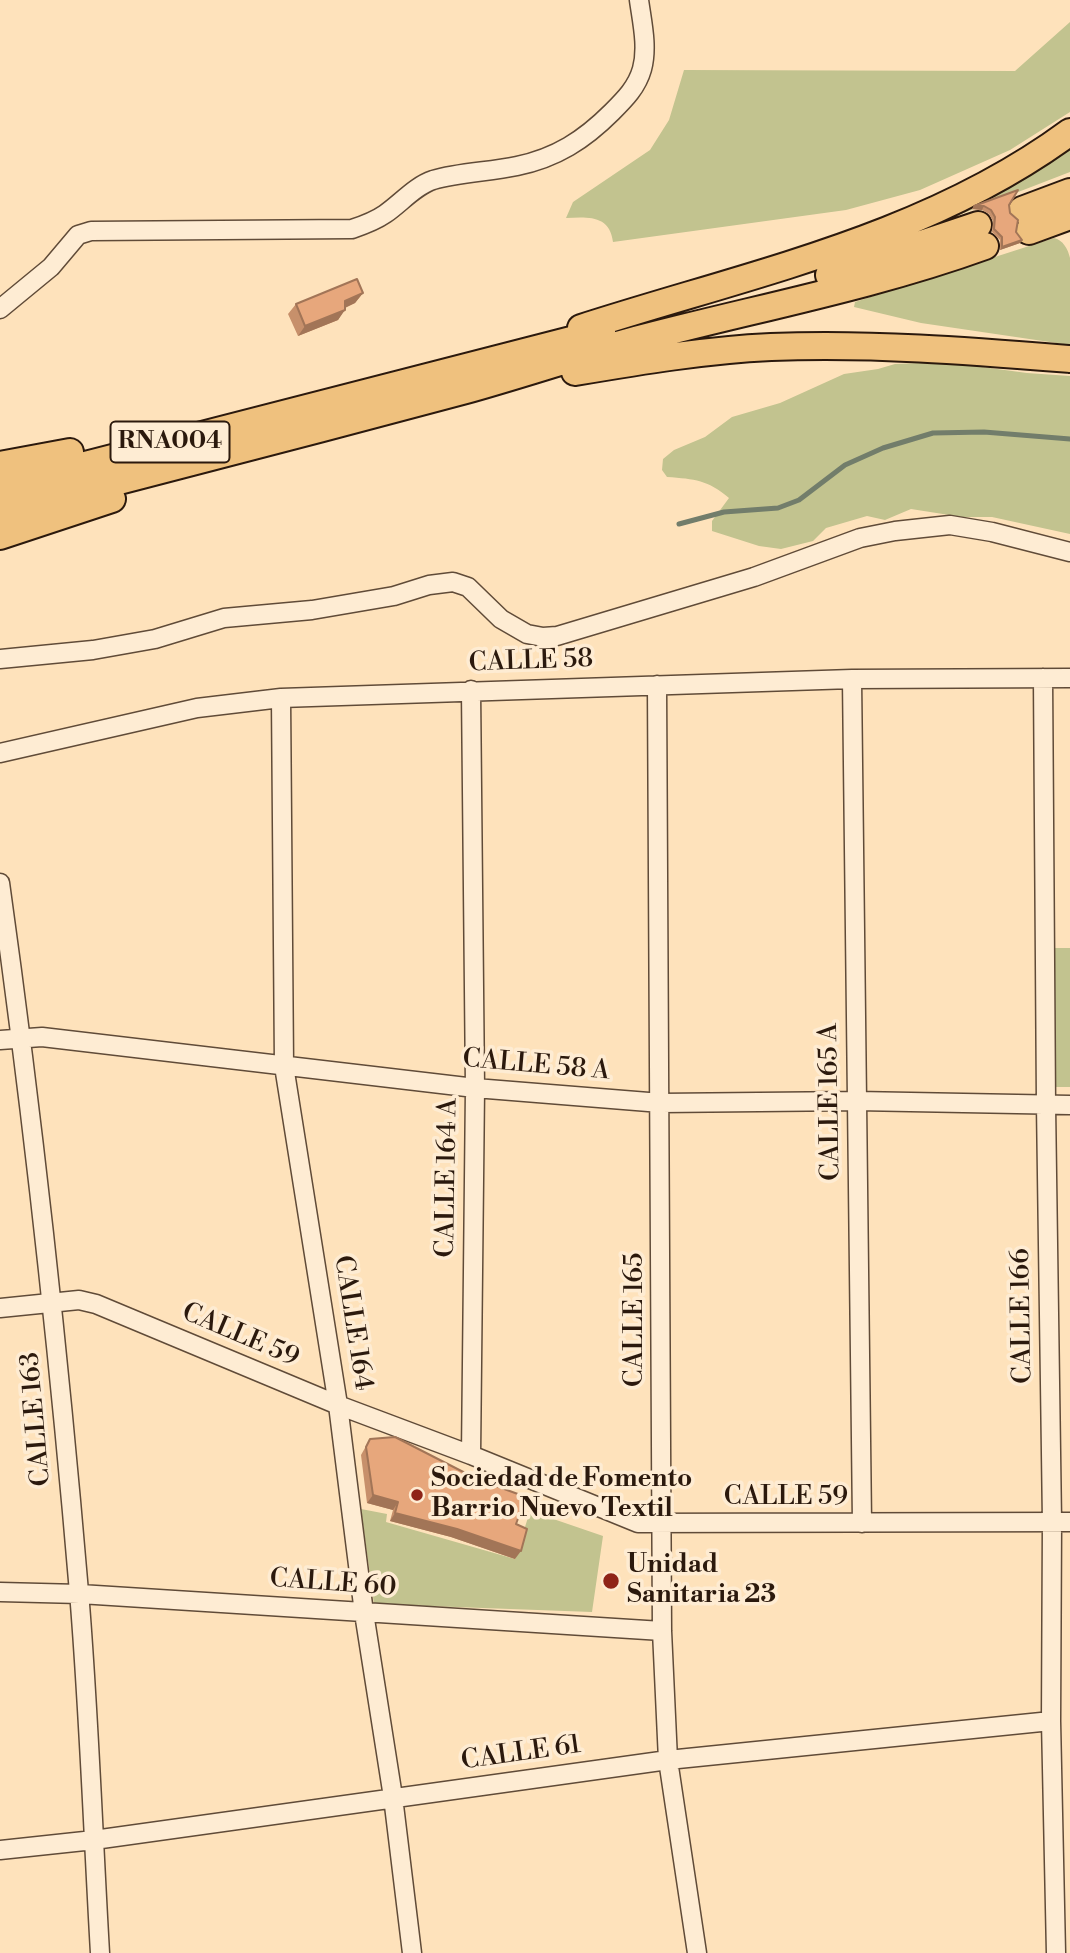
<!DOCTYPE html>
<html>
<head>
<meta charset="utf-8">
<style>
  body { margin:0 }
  canvas { display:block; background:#fee2bb }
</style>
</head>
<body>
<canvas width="1070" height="1953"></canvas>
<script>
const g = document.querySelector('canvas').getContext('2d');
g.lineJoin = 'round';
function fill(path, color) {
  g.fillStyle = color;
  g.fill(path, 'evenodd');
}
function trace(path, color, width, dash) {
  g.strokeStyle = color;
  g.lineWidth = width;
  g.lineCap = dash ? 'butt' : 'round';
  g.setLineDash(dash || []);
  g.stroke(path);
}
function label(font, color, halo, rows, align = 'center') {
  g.font = font + ' "Libre Bodoni",serif';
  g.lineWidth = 7;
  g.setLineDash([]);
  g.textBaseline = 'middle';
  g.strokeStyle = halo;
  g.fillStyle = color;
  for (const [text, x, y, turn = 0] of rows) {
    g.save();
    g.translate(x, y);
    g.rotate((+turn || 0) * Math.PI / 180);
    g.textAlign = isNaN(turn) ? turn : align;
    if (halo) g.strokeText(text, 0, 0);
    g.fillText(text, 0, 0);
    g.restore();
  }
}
fill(new Path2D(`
  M1070,22V112L1010,150L920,190L846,210L613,242C610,215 588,217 566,218L573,202L650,150L669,120L684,70L1015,71Z
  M1070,144V172L886,243Z
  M1054,238C1063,240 1068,249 1070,258C1070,281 1070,320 1070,345L921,323L854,307L855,302Z
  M945,362L1027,373L1070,376V534L992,517H962L911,509L885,520L867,516L826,528L813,541L781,549L759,546L712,531V521L729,498C708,480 695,479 667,477L662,470L663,459L674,450L705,437L732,417L780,403L844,374L878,369L895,364Z
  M1053,948H1070V1087H1054Z
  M361,1509L387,1514L386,1522L515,1559L530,1511L603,1536L592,1612L374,1604Z`), '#c2c38f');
trace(new Path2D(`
  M679,524L724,512L778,508L799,500L845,465L883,448L933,433L984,432L1070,439`), '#727d6b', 5);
const minor = new Path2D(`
  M0,309L51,267L78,235L91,231L352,229C364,225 375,221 385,214C401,203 415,186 433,180C460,172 489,172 517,166C556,158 584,140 612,112C625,99 637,87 642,69C648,47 642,22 639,0
  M0,659L93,650L155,639L224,618L312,610L394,596L429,585L453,582L468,587L501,619L527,634L543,637L557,636L754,577L860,538L895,531L950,525L992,532L1070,552
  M1043,678L1046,1105L1052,1522L1051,1721L1056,1953
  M852,679L862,1523
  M657,685L662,1631L668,1760L697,1953
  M281,698L284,1066L338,1405L364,1613L393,1797L412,1953
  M0,753L197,708L281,698L852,679L1070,678
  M0,883C33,1119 59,1355 79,1592C89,1712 93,1833 100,1953
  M0,1040L42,1037L475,1088L661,1103L857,1101L1070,1105
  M0,1308L79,1300L96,1304L338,1405L471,1455L638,1523L1070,1522
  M471,1455L475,1088L471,690
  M0,1592L80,1594L662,1631
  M0,1850L94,1840L668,1760L1051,1721`);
const highway = new Path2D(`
  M1022,210L1070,192
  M1029,231L1070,216
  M829,275L978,225
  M581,328C748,274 925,239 1070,132
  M575,372C640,361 706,350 771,347C871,343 970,351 1070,359
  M0,465L70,452
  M0,487L602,332
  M0,512C155,471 311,432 466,390C520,375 573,357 628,342C747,310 869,288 985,246
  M0,536L112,499`);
trace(minor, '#604b38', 21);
trace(highway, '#2b190d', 30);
trace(minor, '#feecd3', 18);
trace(highway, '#efc17e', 26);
fill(new Path2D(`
  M1009,205L1010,213L1016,232L1022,240L1020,243L1000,250V240L992,232L993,221L989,214L982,210L972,209L974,206Z
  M363,293L355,303L345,308L338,320L298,336L288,314L296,304Z
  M370,1439L516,1524L515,1559L451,1537L390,1521L393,1510L367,1503L361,1455Z`), '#c7906b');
fill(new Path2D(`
  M974,206H984L982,210L972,209Z
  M1022,240L1020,243L1000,250L1002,247Z
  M363,293L355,303L338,311L345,301Z
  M345,310L338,320L298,336L305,326Z
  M373,1495L398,1502L393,1510L367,1503Z
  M395,1513L457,1529L521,1551L515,1559L451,1537L390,1521Z`), '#a27557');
const building = new Path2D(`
  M1018,190L1009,205L1010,213L1018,220L1016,232L1022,240L1002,247V237L994,229L995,217L991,210L984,206H974Z
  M357,279L363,293L345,301V310L305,326L296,304Z
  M395,1437L477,1479L526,1497L516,1524L527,1529L521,1551L457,1529L395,1513L398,1502L373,1495L366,1447L370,1439Z`);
fill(building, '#e7a77c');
trace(building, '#a27557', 2);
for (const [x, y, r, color] of [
  [417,1495,7,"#8f2418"],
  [611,1581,9,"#8f2418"]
]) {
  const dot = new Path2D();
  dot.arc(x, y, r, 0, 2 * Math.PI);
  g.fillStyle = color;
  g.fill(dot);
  trace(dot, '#feecd3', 2.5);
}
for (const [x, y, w] of [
  [170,442,119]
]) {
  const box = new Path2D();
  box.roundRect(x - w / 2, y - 20.5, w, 41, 5);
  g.fillStyle = '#feecd3';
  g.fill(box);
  trace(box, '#2b190d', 2);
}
label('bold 24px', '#2b190d', null, [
  ["RNA004",170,442]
]);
label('26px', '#2b190d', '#feecd3', [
  ["CALLE 58",531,662,-2],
  ["CALLE 58 A",536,1066,5],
  ["CALLE 165 A",831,1102,-91],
  ["CALLE 164 A",448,1178,-89],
  ["CALLE 166",1023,1316,-91],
  ["CALLE 165",636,1320,-90],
  ["CALLE 164",352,1323,81],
  ["CALLE 59",240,1336,23],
  ["CALLE 163",37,1419,-95],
  ["CALLE 59",786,1498],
  ["CALLE 60",333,1584,4],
  ["CALLE 61",521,1754,-8]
]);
label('bold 26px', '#2b190d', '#feecd3', [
  ["Sociedad de Fomento",431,1480],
  ["Barrio Nuevo Textil",431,1510],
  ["Unidad",627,1566],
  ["Sanitaria 23",627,1596]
], 'left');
</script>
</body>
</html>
